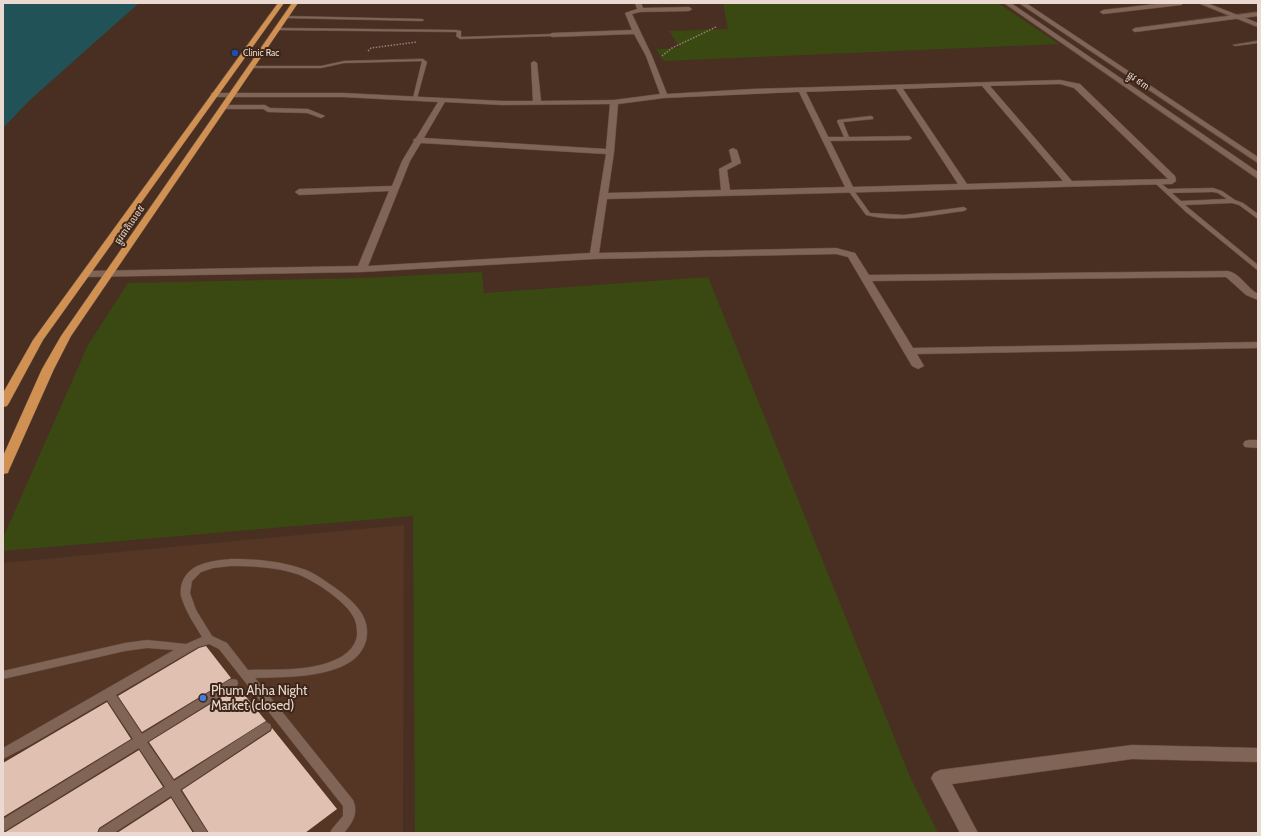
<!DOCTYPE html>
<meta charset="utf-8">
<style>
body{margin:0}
#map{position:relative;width:1261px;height:836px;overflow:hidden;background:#482f22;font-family:Cabin,sans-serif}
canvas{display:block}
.frame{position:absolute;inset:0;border:4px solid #e9d9d0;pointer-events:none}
</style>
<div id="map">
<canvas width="1261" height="836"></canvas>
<div class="frame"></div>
</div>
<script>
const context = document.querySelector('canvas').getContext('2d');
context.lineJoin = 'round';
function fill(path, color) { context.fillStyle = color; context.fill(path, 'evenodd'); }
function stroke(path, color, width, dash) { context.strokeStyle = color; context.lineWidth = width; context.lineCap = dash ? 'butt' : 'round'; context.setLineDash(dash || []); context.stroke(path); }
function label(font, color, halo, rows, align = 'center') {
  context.font = font + ' Cabin,"Noto Sans Khmer",sans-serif'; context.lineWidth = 4; context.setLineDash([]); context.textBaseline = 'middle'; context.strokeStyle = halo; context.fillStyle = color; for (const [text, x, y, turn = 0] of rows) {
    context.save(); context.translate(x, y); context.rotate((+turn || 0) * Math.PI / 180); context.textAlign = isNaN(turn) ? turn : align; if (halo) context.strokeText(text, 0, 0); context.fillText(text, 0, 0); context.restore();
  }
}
const built = new Path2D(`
 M404 525 403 833H3V563Z`);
const green = new Path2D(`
 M723 3H998L1059 44 664 61 656 49 680 48 669 31 728 29Z
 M482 272 484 293 708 277 911 779 938 833H415L413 516 3 551V538L88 345 128 283 363 278Z`);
const water = new Path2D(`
 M3 3H139L31 99 3 128Z`);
const building = new Path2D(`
 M206 646 231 678 142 732 118 696 199 648Z
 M238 687 266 721 174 779 149 742Z
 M107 702 131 739 3 817V763Z
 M272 728 337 809 305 833H209L182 790 271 731Z
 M139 750 163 787 99 828 97 833H4Z
 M171 798 193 833H117Z`);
const path = new Path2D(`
 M368 51 371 48 417 42
 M662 56 672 48 716 27`);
const lane = new Path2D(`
 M285 16 422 19 424 20 422 21 284 18 283 17Z
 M278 28 456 30 461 31V37L552 34 554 35 552 36 460 39 456 36 457 33 456 32 276 30V28Z
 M1258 41V43L1235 46 1233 45Z
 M423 59 427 62 417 98 415 99 413 98 422 61 344 63 321 68H252L250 67 252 66H321L344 61Z
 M871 116 873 117V119L843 122 849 137 909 136 912 138 909 140 827 141 824 139 827 137H844L837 121 838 120Z
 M1158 181 1168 189 1213 188 1222 191 1235 200 1243 203 1258 214V219L1239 205 1232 203 1185 205 1258 265V270L1256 269 1186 212 1156 184 1155 183ZM1213 192 1218 193 1227 199 1181 201 1172 193Z
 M850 187 852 188 870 213 904 215 964 207 967 209 964 211C932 215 898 223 866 215L847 189Z
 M231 559C256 559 282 561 306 570 316 574 325 581 334 587 352 600 372 616 366 641 363 650 358 657 350 662 325 678 284 677 255 678L353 800C359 814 352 823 344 833H330L332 829 343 816V806L219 649 209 644 198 647 116 695 142 734 229 680 233 679 237 680 238 683 237 686 147 742 174 781 262 724 266 722 270 724 271 727 270 730 180 790 208 833H195L171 796 114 833H98L100 829 165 787 139 748 3 832V819L133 739 107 700 30 745 3 759V748L174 650 147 648 125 651 3 679V671L125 643 147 640 186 644 202 637C195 625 186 612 182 599 180 594 181 591 181 587 186 563 211 561 231 559ZM231 566C253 566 276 567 297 574 314 580 347 602 354 618 357 624 357 630 357 636 355 646 349 652 341 657 314 672 278 669 248 670L227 643 212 636 196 610 190 593 192 581 201 572 213 568Z`);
const street = new Path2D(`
 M635 3H641L643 8 689 7 692 9 689 11 640 12 632 14 652 56 667 94 752 89 1060 80 1080 84 1175 176 1176 181 1172 184 607 199 599 253 836 248 855 253 869 275 1228 271C1241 274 1247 288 1258 294V300L1246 295 1226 277 872 281 913 348 1258 342V348L917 354 924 366 918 369 912 366 848 257 836 254 594 259 362 272 86 277 81 274 86 271 358 266 389 191 299 195 295 192 299 189 392 186 402 161 414 141 413 140 416 138 438 102 343 97H211V93H343L502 101H533L531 63 534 61 537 63 541 101 614 100 660 94 646 56 634 34 552 37 549 35 552 33 632 30 625 13 637 9ZM1060 84 1074 88 1168 179 1072 181 990 86ZM982 86 1063 181 967 184 903 89ZM896 89 958 184 853 187 806 92ZM799 92 845 187 730 190 727 170 741 163 737 150 733 148 729 150 732 162 719 169 721 190 608 193 614 152 618 104 664 98ZM445 102 502 105 610 104 606 149 424 138ZM421 143 606 154 590 253 368 266 410 161Z
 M1165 3H1184L1181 5 1103 14 1100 12 1103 10Z
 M1258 12V16L1135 32 1132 30 1135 28Z
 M222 105H265L270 108 308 109 325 116 321 118 307 113 268 112 263 109H222Z
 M1249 440H1258V448L1245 447 1243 444 1245 441Z
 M1132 745 1258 748V762L1132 759 952 784 978 833H960L931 778 934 773 940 770Z`);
const secondary = new Path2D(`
 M1004 3H1011L1258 172V179Z
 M1019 3H1026L1258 157V163Z
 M1198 3H1207L1258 23V27Z`);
const highway = new Path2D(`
 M278 3H284L43 340 9 403 7 406 3 407V393L33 340Z
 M292 3H298L71 336 54 369 9 470 8 473 3 474V456L42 369 61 336Z`);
const markers = [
 [235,53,4,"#1a4fb4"],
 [203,698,4,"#3f7fe0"]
];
const farPoinames = [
 ["Clinic Rac",243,53]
];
const farStreetnames = [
 ["ផ្លូវ ៩៣",1138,81,35],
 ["ផ្លូវជាតិលេខ៥",130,225,-55]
];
const nearPoinames = [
 ["Phum Ahha Night",211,691],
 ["Market (closed)",211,706]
];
fill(built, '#553625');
fill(green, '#3a4912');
fill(water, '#205257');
fill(building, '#e0c1b1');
stroke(lane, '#624d41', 1);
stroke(street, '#624d41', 1);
stroke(secondary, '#624d41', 1);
stroke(highway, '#624d41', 1);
stroke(path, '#958075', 1.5, [1.5, 1.5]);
fill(lane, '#806455');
fill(street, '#806455');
fill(secondary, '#806455');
fill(highway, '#d09152');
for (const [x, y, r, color] of markers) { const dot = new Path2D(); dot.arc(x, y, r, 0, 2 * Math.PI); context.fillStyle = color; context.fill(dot); stroke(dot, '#3d2518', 1.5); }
label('9px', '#e9d9d0', '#3d2518', farPoinames, 'left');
label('9px', '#e9d9d0', '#3d2518', farStreetnames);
label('13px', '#e9d9d0', '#3d2518', nearPoinames, 'left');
</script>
